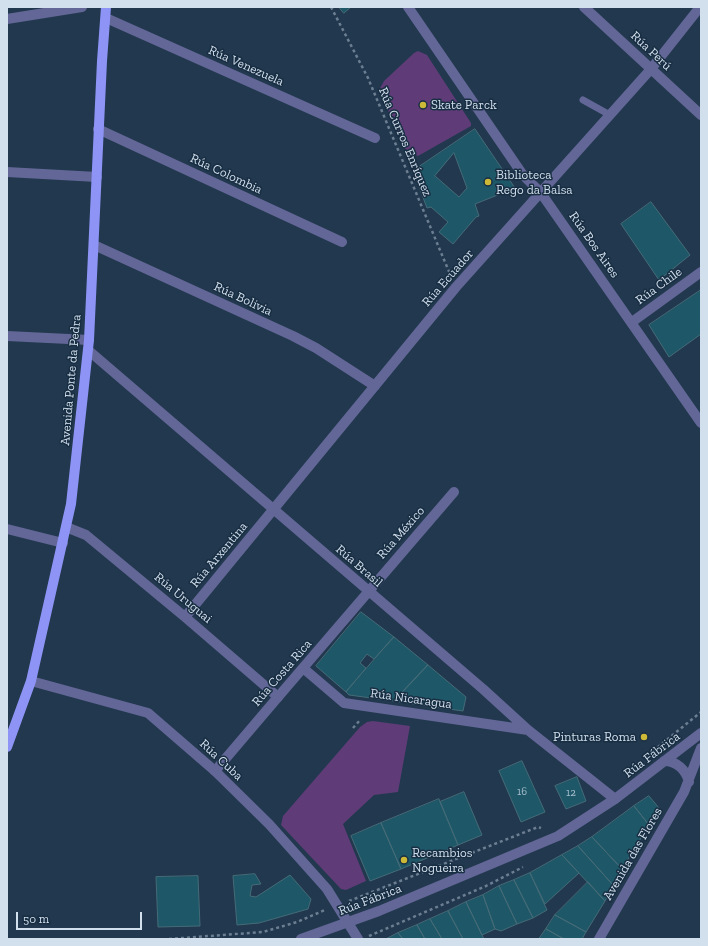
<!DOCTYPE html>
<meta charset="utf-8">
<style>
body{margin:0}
#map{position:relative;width:708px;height:946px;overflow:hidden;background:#22384e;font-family:"Zilla Slab",serif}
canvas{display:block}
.frame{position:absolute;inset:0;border:8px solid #d2dfed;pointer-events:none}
.scale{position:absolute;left:16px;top:912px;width:126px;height:18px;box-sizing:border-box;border:2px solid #d2dfed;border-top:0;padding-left:5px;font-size:12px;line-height:14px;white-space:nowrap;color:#d2dfed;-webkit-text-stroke:3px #182e43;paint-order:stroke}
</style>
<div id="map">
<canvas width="708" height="946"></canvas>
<div class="frame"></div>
<div class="scale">50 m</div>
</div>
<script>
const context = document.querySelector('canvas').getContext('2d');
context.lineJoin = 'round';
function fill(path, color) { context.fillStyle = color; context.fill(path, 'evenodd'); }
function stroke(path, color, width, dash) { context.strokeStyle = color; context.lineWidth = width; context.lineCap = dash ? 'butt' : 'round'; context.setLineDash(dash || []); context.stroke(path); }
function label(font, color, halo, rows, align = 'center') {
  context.font = font + ' "Zilla Slab",serif'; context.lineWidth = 3; context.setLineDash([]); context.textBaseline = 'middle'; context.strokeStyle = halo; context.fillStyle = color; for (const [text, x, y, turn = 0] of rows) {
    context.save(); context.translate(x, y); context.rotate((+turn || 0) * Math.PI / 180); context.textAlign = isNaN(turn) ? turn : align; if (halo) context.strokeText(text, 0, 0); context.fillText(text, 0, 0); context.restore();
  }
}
const green = new Path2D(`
 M418 51 427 55 471 123V126L418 156 405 149 379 90 384 81 414 53Z
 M373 721 410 726 398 792 374 795 343 824 366 881 346 890 341 889 281 825 283 816 360 727 367 722Z`);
const building = new Path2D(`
 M339 7H351L344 13Z
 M475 129 515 188 475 204 479 216 476 217 453 244 439 232 448 222 431 207 427 208 413 171ZM454 153 467 188 459 197 435 176Z
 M651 202 690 255 659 280 621 224Z
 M701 290V334L669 357 649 325Z
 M361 612 394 637 374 659 367 654 360 663 366 668 346 692 316 666Z
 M394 637 428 665 394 701 349 695 346 692Z
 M428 665 466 697 463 711 394 701Z
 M522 761 545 812 521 822 499 771Z
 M577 777 586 801 566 809 555 786Z
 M464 792 482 835 458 845 440 802Z
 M649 796 659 808 649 825 634 806Z
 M439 799 458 845 401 869 381 823Z
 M634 806 649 825 622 869 592 837Z
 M381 823 401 869 370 881 351 836Z
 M592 837 622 869 613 885 578 846Z
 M578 846 613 885 605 901 562 855Z
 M562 855 579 873 545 904 530 873Z
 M530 873 547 910 533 918 514 880Z
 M255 874 261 884 252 885 250 896 256 897 290 875 311 899 308 909 259 923 237 925 233 876Z
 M198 876 200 926 158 927 156 877Z
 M514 880 533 918 517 924 499 886Z
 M588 882 605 901 586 932 555 915Z
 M499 886 517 924 501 931 495 929 483 895Z
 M483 895 495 929 482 935 466 902Z
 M466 902 482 935 484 939H463L448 911Z
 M448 911 463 939H442L430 919Z
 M555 915 586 932 582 939H564L546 929Z
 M430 919 442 939H425L417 925Z
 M417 925 425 939H403L398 933Z
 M546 929 564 939H539Z
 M398 933 403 939H386Z`);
const path = new Path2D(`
 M331 7 368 78 450 274
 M353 728 361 719
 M653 751 701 712
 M349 901 538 827 541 828
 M369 936 486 886 523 867
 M169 939 263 932 297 922 325 910`);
const service = new Path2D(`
 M583 100 610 115`);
const pedestrian = new Path2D(`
 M215 771 278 697`);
const minor = new Path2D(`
 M408 7 523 175 541 193 701 423
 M584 7 701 115
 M106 18 375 138
 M7 19 82 7
 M98 129 342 242
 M7 172 97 177
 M94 245 293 336 316 348 375 386
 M632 322 701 272
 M7 336 89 340
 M88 350 483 689 528 730 615 799
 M66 527 86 535 185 617 278 697 454 492
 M7 529 63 543
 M185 617 456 287 651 69 700 7
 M303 668 344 703 528 730
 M31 681 148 713 215 771 269 824 327 889 358 939`);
const tertiary = new Path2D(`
 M664 761C677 761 686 770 689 782
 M301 939 379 911 558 836 615 799 701 733
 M599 939 684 792 701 748`);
const primary = new Path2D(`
 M7 747 31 681 71 504 89 340 102 61 106 7`);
const markers = [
 [423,105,4,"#cdb938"],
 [488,182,4,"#cdb938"],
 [644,737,4,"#cdb938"],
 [404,860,4,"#cdb938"]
];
const numberNames = [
 ["16",522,792],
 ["12",571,793]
];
const streetNames = [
 ["Rúa Perú",651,51,43],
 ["Rúa Venezuela",246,66,24],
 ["Rúa Curros Enríquez",405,142,67],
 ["Rúa Colombia",226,174,25],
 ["Rúa Bos Aires",594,245,55],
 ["Rúa Ecuador",448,278,-49],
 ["Rúa Chile",659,286,-36],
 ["Rúa Bolivia",243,299,25],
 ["Avenida Ponte da Pedra",71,380,-85],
 ["Rúa México",401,533,-49],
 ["Rúa Arxentina",219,555,-50],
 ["Rúa Brasil",359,566,41],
 ["Rúa Uruguai",183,598,40],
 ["Rúa Costa Rica",282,673,-49],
 ["Rúa Nicaragua",411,699,8],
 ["Rúa Fábrica",652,755,-37],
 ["Rúa Cuba",221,760,43],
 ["Avenida das Flores",633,854,-60],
 ["Rúa Fábrica",370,900,-21]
];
const poiNames = [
 ["Skate Parck",431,105],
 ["Biblioteca",496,175],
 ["Rego da Balsa",496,190],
 ["Pinturas Roma",636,737,"right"],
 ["Recambios",412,853],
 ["Nogueira",412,868]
];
fill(green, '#5f3c78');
fill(building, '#1e5868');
stroke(building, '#456b77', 1);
stroke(path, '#6c7e91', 2.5, [3, 3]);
stroke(service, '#636797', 7);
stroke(pedestrian, '#636797', 10);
stroke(minor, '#636797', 10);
stroke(tertiary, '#636797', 10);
stroke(primary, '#8e94f6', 10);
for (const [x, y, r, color] of markers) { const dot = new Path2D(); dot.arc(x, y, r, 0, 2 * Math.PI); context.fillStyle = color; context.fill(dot); stroke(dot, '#182e43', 1.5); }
label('11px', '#a5bdcc', null, numberNames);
label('13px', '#d2dfed', '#182e43', streetNames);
label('13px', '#d2dfed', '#182e43', poiNames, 'left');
</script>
